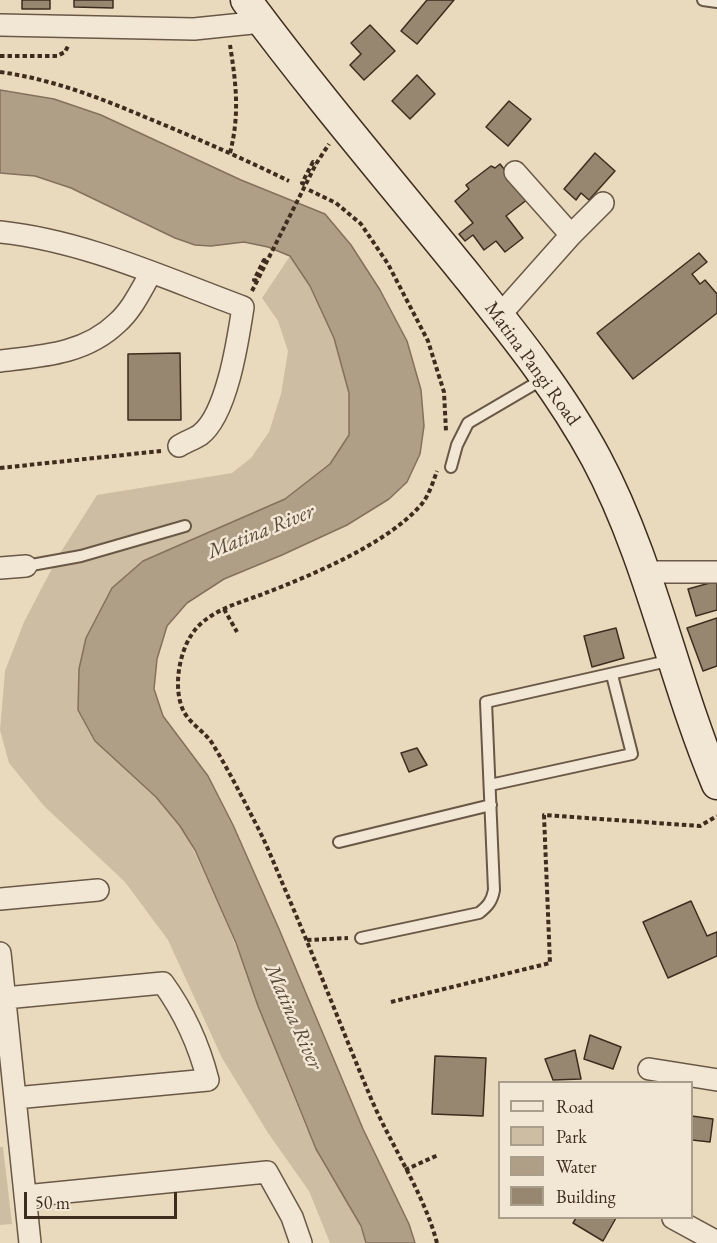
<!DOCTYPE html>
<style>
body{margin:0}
#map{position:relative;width:717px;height:1243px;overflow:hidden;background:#eadabd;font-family:"EB Garamond",serif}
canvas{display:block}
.legend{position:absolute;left:498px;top:1081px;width:195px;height:138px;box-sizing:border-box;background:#f1e7d4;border:2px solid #a99d8b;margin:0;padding:8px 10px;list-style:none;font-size:18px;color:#3e2d1e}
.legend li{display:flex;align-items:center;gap:12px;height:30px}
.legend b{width:30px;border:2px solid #a99d8b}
.scale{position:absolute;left:24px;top:1192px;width:153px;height:27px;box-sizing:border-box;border:3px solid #3e2d1e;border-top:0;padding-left:8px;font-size:18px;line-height:21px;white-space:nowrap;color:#3e2d1e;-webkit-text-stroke:4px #f1e7d4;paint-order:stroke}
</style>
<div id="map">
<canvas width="717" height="1243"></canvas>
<ul class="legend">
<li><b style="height:8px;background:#f1e7d4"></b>Road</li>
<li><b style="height:16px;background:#cdbda2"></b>Park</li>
<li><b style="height:16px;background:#b09f87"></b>Water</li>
<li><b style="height:16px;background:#978771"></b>Building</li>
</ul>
<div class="scale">50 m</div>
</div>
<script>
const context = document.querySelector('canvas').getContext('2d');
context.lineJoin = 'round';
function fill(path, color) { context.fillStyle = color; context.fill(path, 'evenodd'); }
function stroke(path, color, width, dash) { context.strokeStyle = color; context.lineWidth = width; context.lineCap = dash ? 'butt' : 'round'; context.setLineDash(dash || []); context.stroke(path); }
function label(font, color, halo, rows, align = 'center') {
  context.font = font + ' "EB Garamond",serif'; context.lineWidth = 5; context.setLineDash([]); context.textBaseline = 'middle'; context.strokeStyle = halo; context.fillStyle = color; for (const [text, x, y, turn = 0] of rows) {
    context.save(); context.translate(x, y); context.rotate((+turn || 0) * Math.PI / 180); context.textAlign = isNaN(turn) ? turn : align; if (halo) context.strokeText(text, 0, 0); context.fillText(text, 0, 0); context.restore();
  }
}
const green = new Path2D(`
 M290 256 310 286 334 338 349 393V435L330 464 285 499 143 561 95 741C125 768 158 794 181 828 195 850 204 874 215 897 252 979 278 1065 315 1147 330 1180 356 1208 366 1243H330L309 1191 268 1133 222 1058 168 940 125 882 44 806 9 763 0 730 5 671 24 622 59 555 97 495 232 473 251 458 269 432 281 394 288 351 278 321 262 298Z
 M0 1147H3L12 1224 0 1225Z`);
const water = new Path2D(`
 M0 90 54 99 101 115 241 180 325 214 351 245 380 290 407 341 421 390 424 426 420 454 407 482 389 499 347 525 282 555 224 579 187 603 167 626 157 659 154 689 163 716 208 776 233 825 279 929 363 1129 409 1224 415 1243H366L361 1226 316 1149 258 1006 236 943 195 850 180 826 156 797 95 741 78 710 79 669 86 638 112 588 143 561 285 499 330 464 349 435V393L334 338 310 286 290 256 268 247 244 242 211 246 195 245 175 238 71 188 35 176 0 173Z`);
const building = new Path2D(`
 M22 0H50V9H22Z
 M74 0H113V8L74 7Z
 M427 0H454L417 44 401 31Z
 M370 25 395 51 364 80 350 65 361 54 351 43Z
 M417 75 435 94 410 119 392 101Z
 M509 101 531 119 508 146 486 127Z
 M595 153 615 171 589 200 581 193 576 200 564 189Z
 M500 164 528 199 506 216 523 238 505 252 496 241 484 250 473 235 465 241 459 234 473 223 455 201 469 189 466 185 491 166 495 168Z
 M699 253 707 262 692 274 700 284 705 280 717 294V313L633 379 597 333Z
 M180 353 181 420H128V354Z
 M717 581V610L696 616 688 589Z
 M717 618V666L703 671 687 628Z
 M616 628 624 658 592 667 584 636Z
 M417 748 427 765 409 772 401 753Z
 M691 901 707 936 717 932V956L668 978 643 922Z
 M590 1035 621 1047 613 1069 584 1059Z
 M575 1050 581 1079 553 1080 545 1059Z
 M435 1056 486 1058 483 1116 432 1114Z
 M692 1116 713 1119 710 1142 692 1140Z
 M576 1218H616L603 1241 573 1223Z`);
const path = new Path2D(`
 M0 56H57L65 52 68 46
 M0 72C51 79 98 97 145 117 194 137 242 158 289 181
 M230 153C240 114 236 83 230 45
 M305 184 302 183 313 162 316 164
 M309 190 336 203 361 224 388 264 428 341 444 392 446 431
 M257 281 254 280 264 260 266 261
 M252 291 316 164 329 144
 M0 468 161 451
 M224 609 237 632
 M307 940 348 938
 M391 1002 550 963 544 815 700 826 717 816
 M405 1170 438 1155
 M437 1243C424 1193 390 1144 370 1096 341 1027 314 956 284 887 275 866 267 845 256 824 242 797 228 769 212 743 204 731 189 723 183 710 173 688 179 653 192 634 207 611 239 603 263 594 312 575 385 545 420 506 429 496 433 482 437 471`);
const lane = new Path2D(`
 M703 0 717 2
 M451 467 457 445 468 423 543 379
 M26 566 81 556 185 526
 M490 785 632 754 612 675
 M339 842 491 805
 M361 938 479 913C488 906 492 901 494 890L486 702 672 660`);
const street = new Path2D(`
 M0 25 194 29 262 22
 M515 172 571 235
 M0 232C85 241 164 278 243 307 238 340 227 415 200 435 194 439 185 442 179 446
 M499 316 571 235 603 203
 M0 361C42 356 85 354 117 323 132 310 141 290 151 273
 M0 568 26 566
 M646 572H717
 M0 899 98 890
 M0 953 30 1243
 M5 998 163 983C184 1012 199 1045 208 1080L15 1098
 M649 1069 717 1080
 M25 1196 267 1172 292 1217 301 1243
 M673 1218 717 1242`);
const secondary = new Path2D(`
 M246 0C315 93 391 182 464 272 512 332 560 391 596 458 651 561 672 677 717 784`);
const streetNames = [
 ["Matina Pangi Road",532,364,54]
];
const waterNames = [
 ["Matina River",261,532,-22],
 ["Matina River",293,1017,66]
];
fill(green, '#cdbda2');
fill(water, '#b09f87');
stroke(water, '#82715d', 1.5);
fill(building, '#978771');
stroke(building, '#3e2d1e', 1.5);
stroke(lane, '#695846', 14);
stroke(street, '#695846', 24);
stroke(secondary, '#3e2d1e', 33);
stroke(path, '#3e2d1e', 4, [4.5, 3]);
stroke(lane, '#f1e7d4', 10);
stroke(street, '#f1e7d4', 21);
stroke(secondary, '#f1e7d4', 30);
label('20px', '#3e2d1e', '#f1e7d4', streetNames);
label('italic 21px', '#5a4a38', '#f1e7d4', waterNames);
</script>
